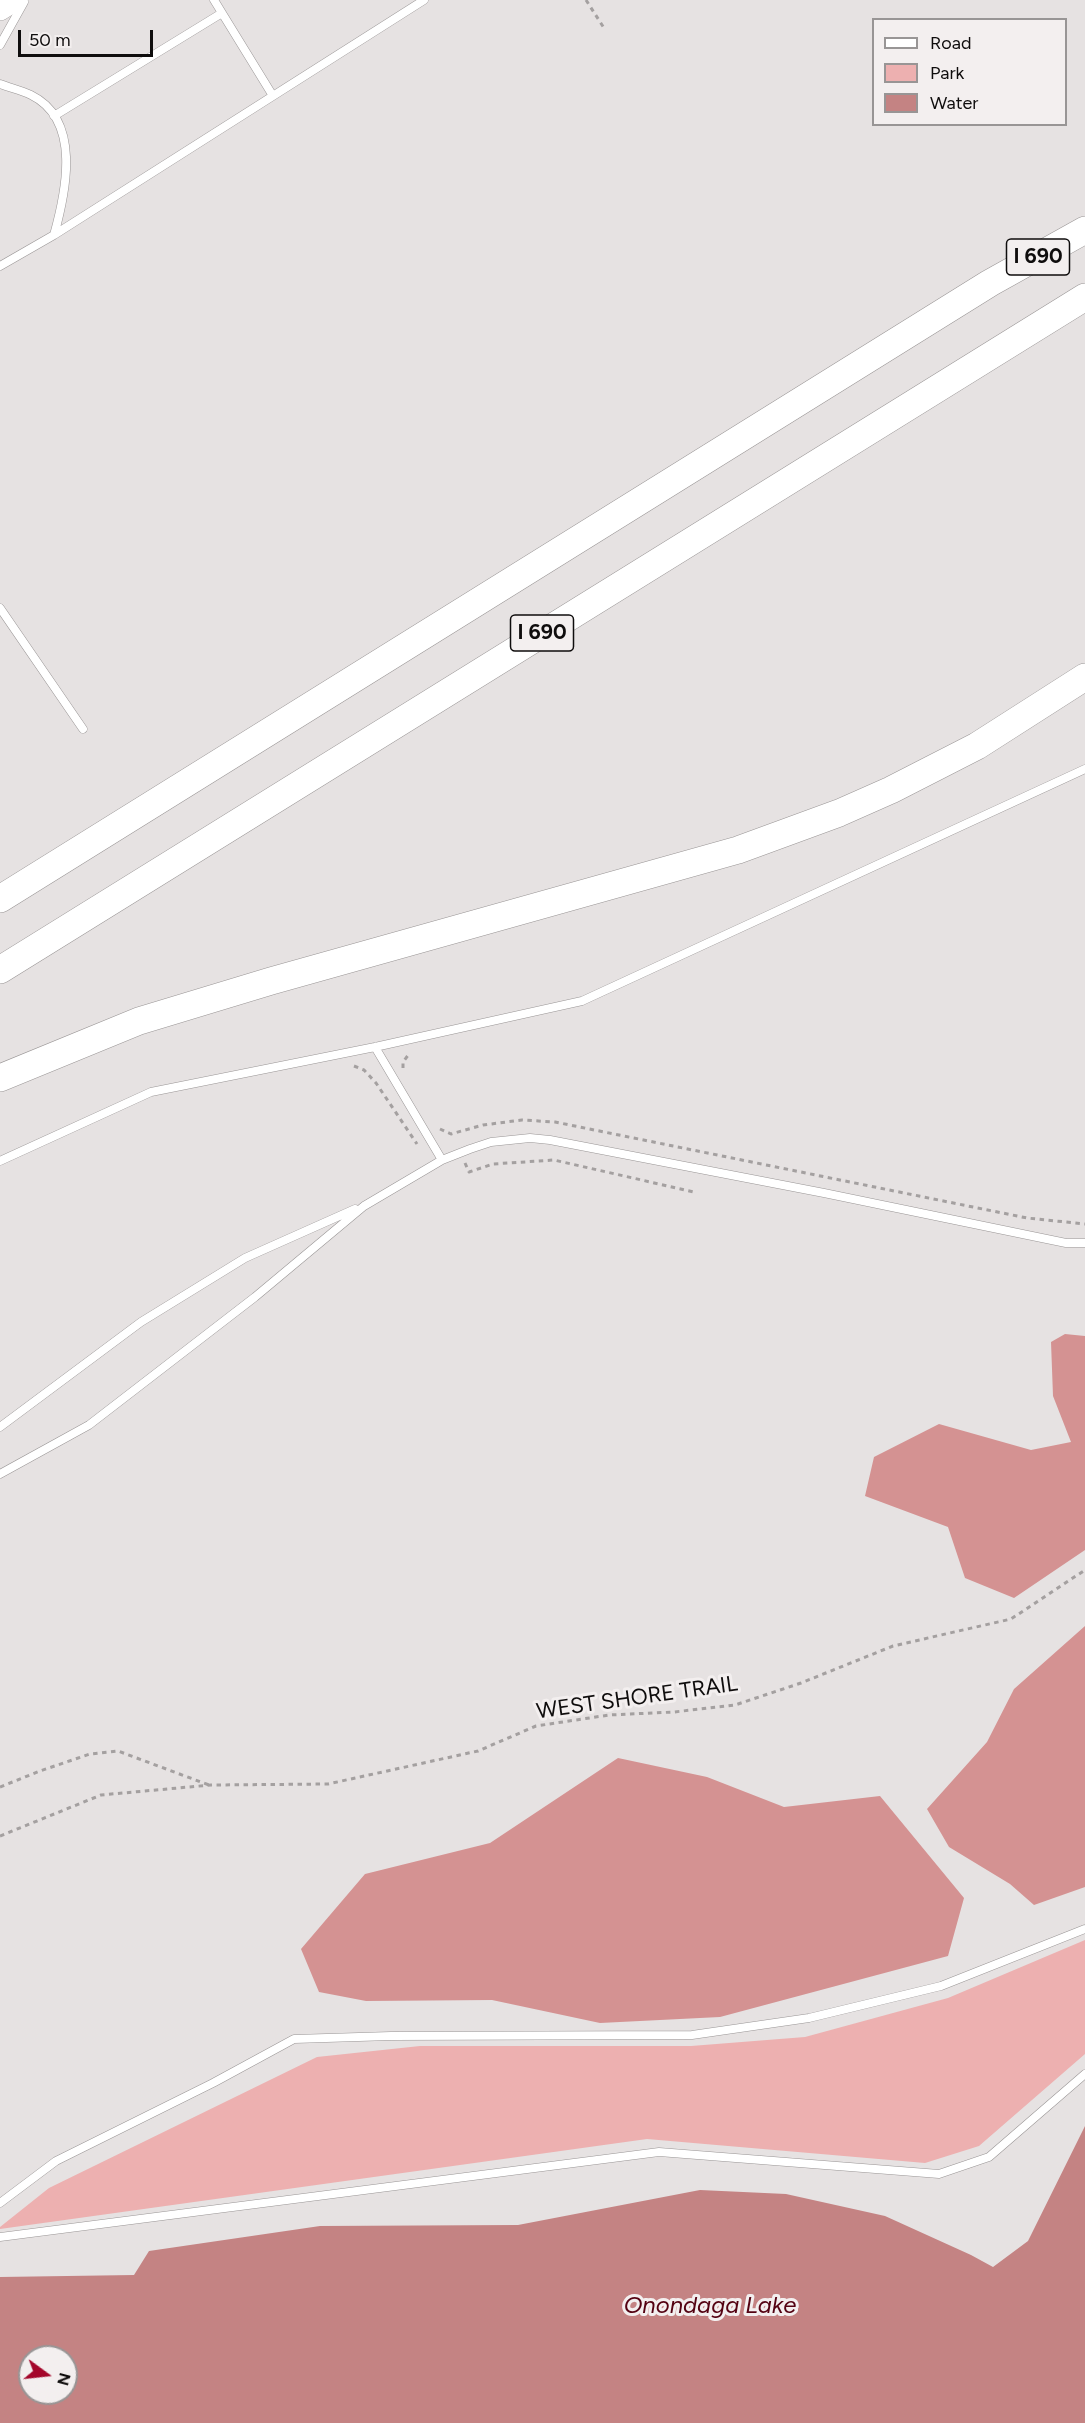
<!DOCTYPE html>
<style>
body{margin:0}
#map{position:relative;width:1085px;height:2423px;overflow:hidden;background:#e6e2e2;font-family:Figtree,sans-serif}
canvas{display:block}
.legend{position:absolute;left:872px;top:18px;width:195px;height:108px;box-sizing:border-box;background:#f3efef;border:2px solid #989595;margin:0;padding:8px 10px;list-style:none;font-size:18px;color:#0f0d0d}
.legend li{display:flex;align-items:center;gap:12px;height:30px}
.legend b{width:30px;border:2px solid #989595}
.north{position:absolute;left:18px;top:2345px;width:60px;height:60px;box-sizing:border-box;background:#f3efef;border:2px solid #989595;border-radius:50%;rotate:105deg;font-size:16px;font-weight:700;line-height:24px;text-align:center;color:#0f0d0d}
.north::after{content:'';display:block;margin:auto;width:21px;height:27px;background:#a4072b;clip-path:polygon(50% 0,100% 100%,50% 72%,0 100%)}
.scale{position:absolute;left:18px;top:30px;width:135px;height:27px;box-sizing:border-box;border:3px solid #0f0d0d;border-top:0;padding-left:8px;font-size:18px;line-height:21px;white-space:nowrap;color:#0f0d0d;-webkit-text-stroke:4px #f3efef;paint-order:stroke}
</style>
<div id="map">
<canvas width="1085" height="2423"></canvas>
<ul class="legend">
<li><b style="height:8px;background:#fff"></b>Road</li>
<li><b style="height:16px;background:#edb0b0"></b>Park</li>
<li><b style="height:16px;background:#c48383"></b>Water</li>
</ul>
<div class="north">N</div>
<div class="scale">50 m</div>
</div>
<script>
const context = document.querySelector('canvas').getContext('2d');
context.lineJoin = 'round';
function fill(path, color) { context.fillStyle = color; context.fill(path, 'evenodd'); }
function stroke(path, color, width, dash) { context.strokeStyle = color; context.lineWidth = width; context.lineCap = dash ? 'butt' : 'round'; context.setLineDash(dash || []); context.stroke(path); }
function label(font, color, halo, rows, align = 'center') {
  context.font = font + ' Figtree,sans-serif'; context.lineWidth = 6; context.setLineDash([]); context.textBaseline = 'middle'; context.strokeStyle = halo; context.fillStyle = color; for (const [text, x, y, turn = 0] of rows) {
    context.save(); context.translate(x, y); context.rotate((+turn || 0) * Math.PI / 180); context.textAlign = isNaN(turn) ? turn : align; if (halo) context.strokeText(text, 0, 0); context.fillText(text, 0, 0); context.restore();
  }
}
const green = new Path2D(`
 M1085 1940V2054L979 2146 925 2163 647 2139 0 2229V2227L49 2188 317 2057 420 2046H691L805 2037 948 1998Z`);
const forest = new Path2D(`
 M1065 1334 1085 1336V1550L1014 1598 965 1578 948 1527 865 1496 874 1457 939 1424 1031 1450 1071 1442 1053 1396 1051 1342Z
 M1085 1626V1887L1034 1905 1010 1884 949 1847 927 1809 987 1742 1014 1689Z
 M618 1758 707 1777 784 1807 880 1796 964 1898 948 1956 720 2017 600 2023 492 2000 366 2001 319 1992 301 1949 365 1874 490 1843Z`);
const water = new Path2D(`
 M1085 2126V2423H0V2277L134 2275 149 2251 320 2226 518 2225 700 2190 786 2194 885 2216 971 2255 993 2267 1028 2241ZM30 2357H66V2393H30Z`);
const path = new Path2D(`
 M586 0 604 28
 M354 1066 364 1070 376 1083 417 1144
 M403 1068V1062L409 1054
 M440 1129 451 1134 483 1125 522 1120 555 1122 1027 1218 1085 1224
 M465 1163 469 1172 493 1164 554 1160 694 1192
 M0 1787 40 1771 90 1754 118 1751 209 1785
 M0 1836 101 1795 211 1785 328 1784 478 1751 536 1726 609 1715 674 1712 735 1705 801 1683 893 1646 1011 1619 1085 1570`);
const service = new Path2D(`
 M222 13 273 96
 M0 45 24 2
 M0 84C10 88 21 90 31 95 82 120 66 192 54 235
 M54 116 222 13 214 0
 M0 266 54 235 424 0
 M0 608 83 729
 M375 1047 442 1160
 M0 1161 151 1092 375 1047 582 1001 1085 769
 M0 1427 141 1322 245 1258 355 1209
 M0 1474 89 1425 255 1297 364 1206 442 1160 470 1149 491 1142 530 1138 550 1140 824 1193 1066 1243H1085
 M0 2203 56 2161 213 2083 294 2039 391 2036 692 2035 809 2018 941 1986 1085 1929
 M0 2237 659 2152 939 2174 989 2157 1085 2074`);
const secondary = new Path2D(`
 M0 10 16 0`);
const motorway = new Path2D(`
 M0 899 990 283 1085 230
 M0 970 1085 297
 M0 1078 139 1021 271 981 738 850 839 813 891 790 977 746 1085 677`);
const shields = [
 [1038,257,63],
 [542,633,63]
];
const shieldNames = [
 ["I 690",1038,257],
 ["I 690",542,633]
];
const streetNames = [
 ["WEST SHORE TRAIL",637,1698,-8]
];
const waterNames = [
 ["Onondaga Lake",710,2306]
];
fill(green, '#edb0b0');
fill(forest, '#d49292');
fill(water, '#c48383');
stroke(service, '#999595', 9);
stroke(secondary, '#999595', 22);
stroke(motorway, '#999595', 28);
stroke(path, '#a4a0a0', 3, [4.5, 4.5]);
stroke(service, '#fff', 8);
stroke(secondary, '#fff', 21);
stroke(motorway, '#fff', 27);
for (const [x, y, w] of shields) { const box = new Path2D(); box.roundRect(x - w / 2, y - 18, w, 36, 4.5); context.fillStyle = '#f3efef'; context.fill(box); stroke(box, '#0f0d0d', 1.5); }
label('bold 21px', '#0f0d0d', null, shieldNames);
label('22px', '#0f0d0d', '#f3efef', streetNames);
label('italic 24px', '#540212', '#f3efef', waterNames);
</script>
